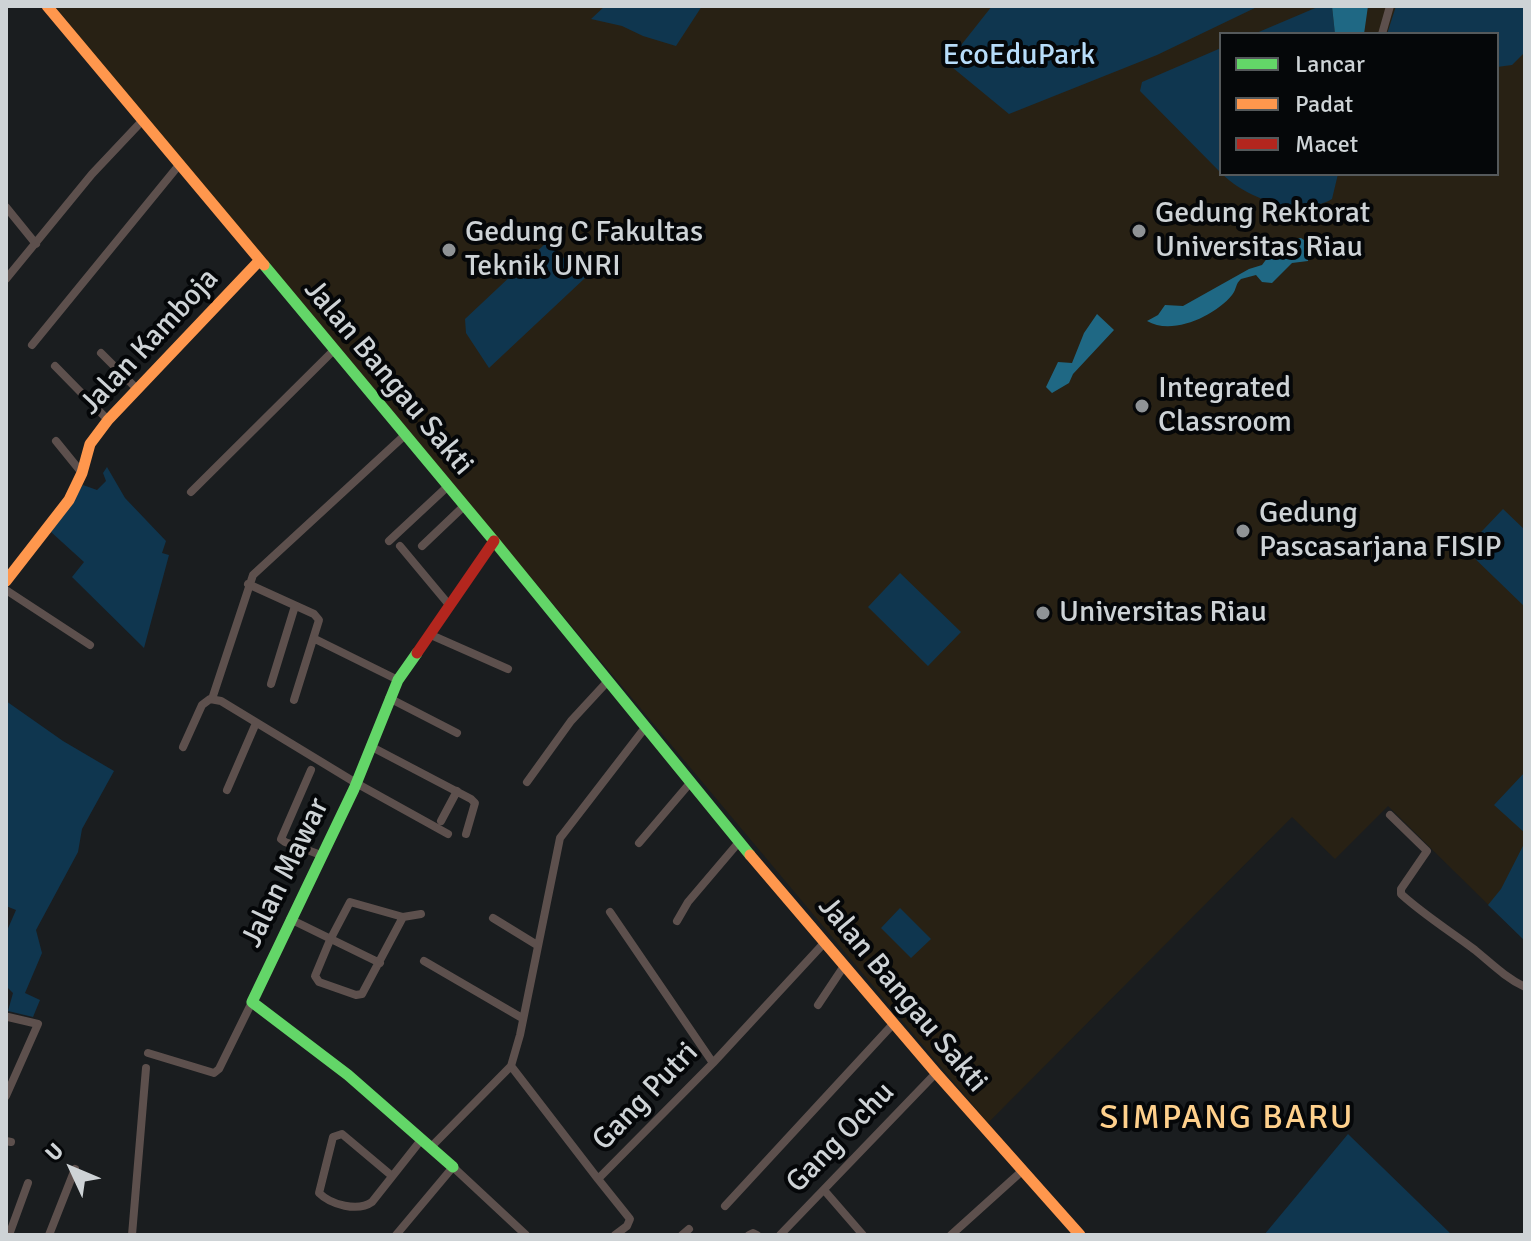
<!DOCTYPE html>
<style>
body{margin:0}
#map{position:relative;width:1531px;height:1241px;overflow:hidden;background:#1a1d1f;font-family:Signika,sans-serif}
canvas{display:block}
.frame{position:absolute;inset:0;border:8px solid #ced3d6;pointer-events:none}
.legend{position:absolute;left:1219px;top:32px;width:280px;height:144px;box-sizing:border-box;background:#050709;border:2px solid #55595b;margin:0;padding:10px 14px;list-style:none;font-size:24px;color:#ced3d6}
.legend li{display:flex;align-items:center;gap:16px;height:40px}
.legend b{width:40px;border:2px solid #55595b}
.north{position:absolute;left:32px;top:1129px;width:80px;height:80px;-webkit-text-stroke:6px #050709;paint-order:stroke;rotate:314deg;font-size:22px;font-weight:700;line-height:32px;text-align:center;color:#ced3d6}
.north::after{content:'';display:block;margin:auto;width:28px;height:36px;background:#ced3d6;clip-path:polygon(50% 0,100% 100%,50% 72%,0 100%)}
</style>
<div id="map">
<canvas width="1531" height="1241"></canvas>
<div class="frame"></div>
<ul class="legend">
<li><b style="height:10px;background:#63d668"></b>Lancar</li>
<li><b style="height:10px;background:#ff974d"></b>Padat</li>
<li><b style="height:10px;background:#b3261e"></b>Macet</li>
</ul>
<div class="north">U</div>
</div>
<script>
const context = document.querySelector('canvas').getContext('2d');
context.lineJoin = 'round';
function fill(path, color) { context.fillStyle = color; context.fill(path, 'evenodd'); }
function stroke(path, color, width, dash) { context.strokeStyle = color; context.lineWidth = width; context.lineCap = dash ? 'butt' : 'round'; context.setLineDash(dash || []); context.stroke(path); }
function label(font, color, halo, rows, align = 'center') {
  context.font = font + ' Signika,sans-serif'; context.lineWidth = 8; context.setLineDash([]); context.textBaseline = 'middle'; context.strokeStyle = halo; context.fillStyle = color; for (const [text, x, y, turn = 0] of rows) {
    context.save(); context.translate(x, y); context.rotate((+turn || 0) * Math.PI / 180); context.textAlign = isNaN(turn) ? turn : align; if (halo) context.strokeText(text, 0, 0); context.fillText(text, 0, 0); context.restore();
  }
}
const education = new Path2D(`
 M55 6H1525V941L1388 806 1335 859 1292 817 988 1123 119 86ZM1221 34H1497V174H1221Z`);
const green = new Path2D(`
 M605 6H702L676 46 643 36 622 26 591 19Z
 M992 6H1259L1157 55 1009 114 947 63Z
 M1320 6H1332L1335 34H1254Z
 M1396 6H1525V52L1512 65 1497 67V34H1387Z
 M1221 48V173L1140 91 1142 82Z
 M1222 174H1338L1332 199C1299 218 1248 199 1222 174Z
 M547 242 585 278 489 368 466 333 465 319Z
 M107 467 125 498 166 541 162 553 169 555 144 648 72 577 84 562 51 532 83 485 97 490 106 481 103 473Z
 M1503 509 1525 530V607L1465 549Z
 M900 573 961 632 928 666 868 607Z
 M6 701 63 741 114 771 82 829 78 852 36 930 42 953 25 993 40 1000 33 1017 8 1011 13 993 8 988 6 991V933L16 910 6 906Z
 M1525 772V833L1494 805Z
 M1525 842V941L1488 905 1501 889Z
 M900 908 931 939 911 958 881 928Z
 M1348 1134 1452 1235H1264Z`);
const water = new Path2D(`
 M1332 6H1368L1364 34H1335Z
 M1301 238 1310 244 1308 261 1292 263 1272 283 1262 282 1256 275 1241 279C1235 284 1237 289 1232 295 1215 316 1172 336 1147 321L1158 315 1165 305 1183 306 1249 269 1262 265 1280 241Z
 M1097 314 1114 330 1073 374 1069 383 1052 393 1046 387 1058 362 1072 363 1084 333Z`);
const street = new Path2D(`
 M1382 34 1390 6
 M6 207 36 244
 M6 279 92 174 142 121
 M32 345 179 165
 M101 353 137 389
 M55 366 108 420
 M56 441 82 473
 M191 492 334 350
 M389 541 447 487
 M400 546 450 606
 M422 546 463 507
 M248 584 314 614 319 620 294 700
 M6 590 90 645
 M431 635 508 669
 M315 639 398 680
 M271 684 295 606
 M389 698 457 733
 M212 699 253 575 405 435
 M370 746 471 799 475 803 466 834
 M183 747 202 705 210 699 221 701 356 783 448 834
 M311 770 281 839 285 842 321 855
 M527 782 571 721 607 682
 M227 790 256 723
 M1390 815 1427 851 1401 889V894C1424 915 1450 931 1475 950 1492 964 1506 978 1525 987
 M441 821 457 791
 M639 843 690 783
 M350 902 403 917 362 994 356 995 319 982 315 976 330 940Z
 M610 912 713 1063
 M403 917 421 914
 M493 918 537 945
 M290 919 380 963
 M677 921 688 902 739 842
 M424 961 522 1018
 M818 1005 844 966
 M148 1053 214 1073 219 1069 252 1002
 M511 1066 598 1179 713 1063 825 942
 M6 1096 38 1024 8 1017
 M6 1141 11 1142
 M430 1148 511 1066 520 1035 560 838 644 729
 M392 1176 342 1134 333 1137 319 1193C331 1205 358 1212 372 1202L421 1140
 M598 1179 630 1219 627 1226 615 1235
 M824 1190 863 1235
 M725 1206 894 1023
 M9 1235 28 1183
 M49 1235 75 1169
 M132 1235 146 1068
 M396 1235 453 1167 526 1235
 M682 1235 689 1229
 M749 1235 753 1233 757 1235
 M780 1235 936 1073
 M951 1235 1022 1171`);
const fast = new Path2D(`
 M264 265 494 541 750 855
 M417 653 398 680 354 789 252 1002 348 1075 453 1167`);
const slow = new Path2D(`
 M47 6 264 265
 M6 581 69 500 82 473 90 444 108 420 259 261
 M750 855 936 1073 1080 1235`);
const jam = new Path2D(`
 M417 653 494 541`);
const markers = [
 [1139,231,8,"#8f9396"],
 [449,250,8,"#8f9396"],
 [1142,406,8,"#8f9396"],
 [1243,531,8,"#8f9396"],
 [1043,613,8,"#8f9396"]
];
const parkNames = [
 ["EcoEduPark",1019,56]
];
const poiNames = [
 ["Gedung Rektorat",1155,214],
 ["Universitas Riau",1155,248],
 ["Gedung C Fakultas",465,233],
 ["Teknik UNRI",465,267],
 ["Integrated",1158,389],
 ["Classroom",1158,423],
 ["Gedung",1259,514],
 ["Pascasarjana FISIP",1259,548],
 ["Universitas Riau",1059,613]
];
const streetNames = [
 ["Jalan Kamboja",150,342,-47],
 ["Jalan Bangau Sakti",388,378,50],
 ["Jalan Mawar",286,873,-64],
 ["Jalan Bangau Sakti",902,995,50],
 ["Gang Putri",646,1097,-46],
 ["Gang Ochu",841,1138,-46]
];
const quarterNames = [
 ["SIMPANG BARU",1227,1119]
];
fill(education, '#282114');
fill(green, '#0f364f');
fill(water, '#1f6884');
stroke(street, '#5d504d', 8);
stroke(fast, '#63d668', 11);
stroke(slow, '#ff974d', 11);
stroke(jam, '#b3261e', 11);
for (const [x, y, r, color] of markers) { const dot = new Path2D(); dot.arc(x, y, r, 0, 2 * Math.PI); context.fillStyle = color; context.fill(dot); stroke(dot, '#050709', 3); }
label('30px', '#b7dcf9', '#050709', parkNames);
label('30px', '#ced3d6', '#050709', poiNames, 'left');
label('30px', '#ced3d6', '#050709', streetNames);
context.letterSpacing = '2px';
label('34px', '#fed08c', '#050709', quarterNames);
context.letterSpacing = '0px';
</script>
